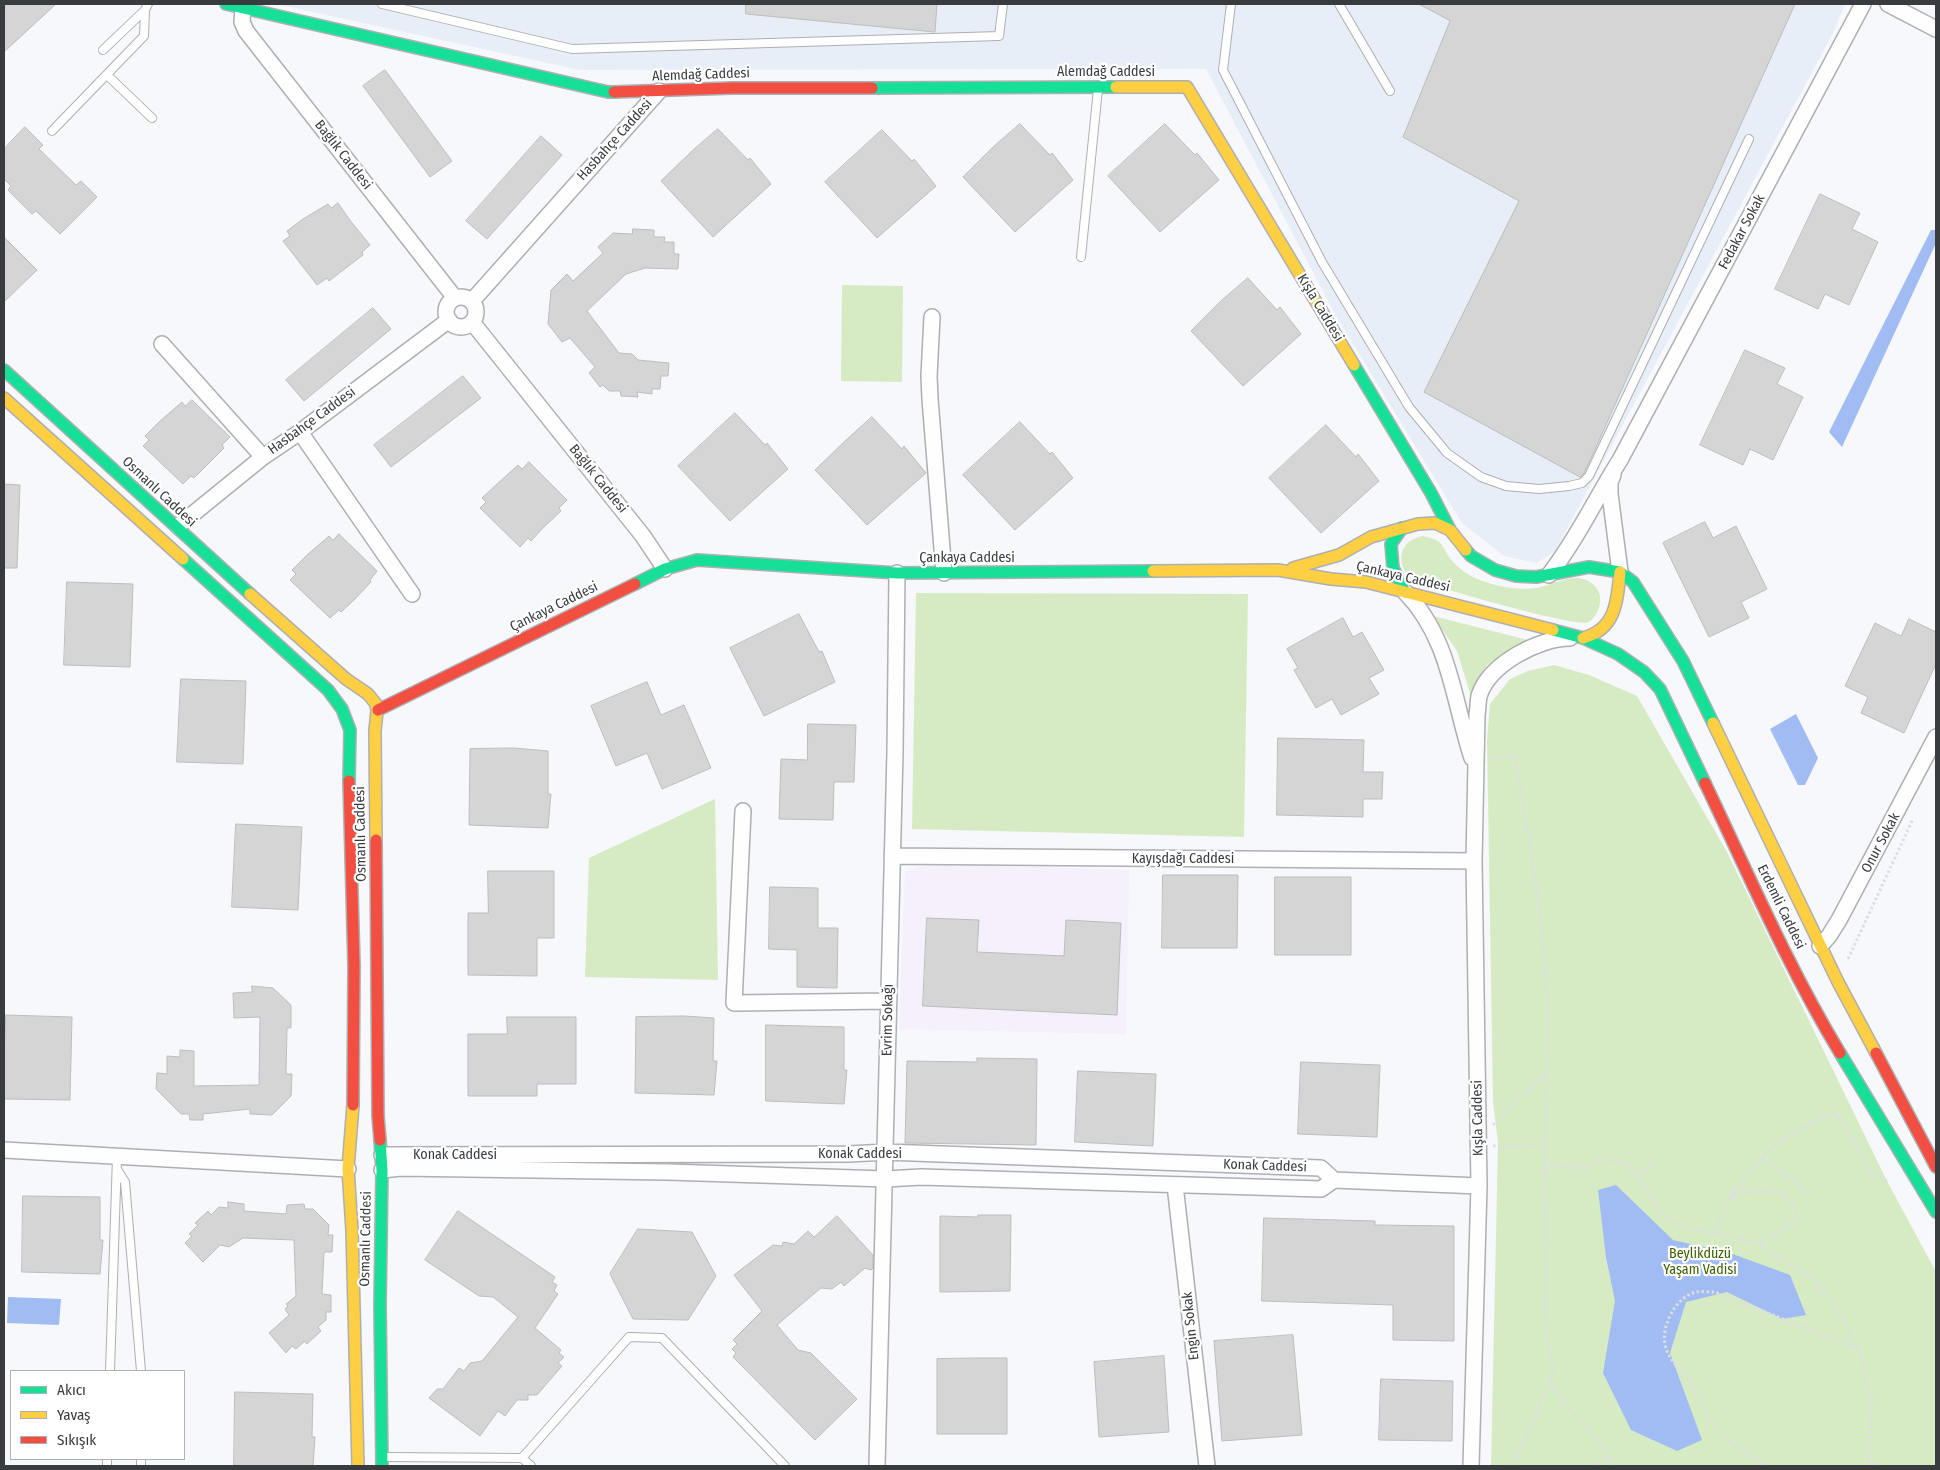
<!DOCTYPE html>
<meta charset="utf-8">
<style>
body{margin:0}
#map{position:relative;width:1940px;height:1470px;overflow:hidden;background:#f6f8fb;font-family:"Fira Sans Condensed",sans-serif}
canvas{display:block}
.frame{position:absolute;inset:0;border:5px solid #393c3f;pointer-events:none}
.legend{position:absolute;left:10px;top:1370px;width:175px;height:90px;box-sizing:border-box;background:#fff;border:1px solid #b0b1b2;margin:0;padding:6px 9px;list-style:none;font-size:15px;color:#393c3f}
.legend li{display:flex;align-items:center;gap:10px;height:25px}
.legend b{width:25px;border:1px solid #b0b1b2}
</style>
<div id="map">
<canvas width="1940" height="1470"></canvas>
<div class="frame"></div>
<ul class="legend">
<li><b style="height:6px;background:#16e098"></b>Akıcı</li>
<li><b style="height:6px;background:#ffcf43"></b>Yavaş</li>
<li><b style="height:6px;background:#f24e42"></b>Sıkışık</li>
</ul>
</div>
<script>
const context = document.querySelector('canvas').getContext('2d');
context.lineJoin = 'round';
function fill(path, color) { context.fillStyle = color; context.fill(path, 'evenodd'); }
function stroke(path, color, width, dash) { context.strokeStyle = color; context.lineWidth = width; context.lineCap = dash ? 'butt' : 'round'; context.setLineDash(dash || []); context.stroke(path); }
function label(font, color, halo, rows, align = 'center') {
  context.font = font + ' "Fira Sans Condensed",sans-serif'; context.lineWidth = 4.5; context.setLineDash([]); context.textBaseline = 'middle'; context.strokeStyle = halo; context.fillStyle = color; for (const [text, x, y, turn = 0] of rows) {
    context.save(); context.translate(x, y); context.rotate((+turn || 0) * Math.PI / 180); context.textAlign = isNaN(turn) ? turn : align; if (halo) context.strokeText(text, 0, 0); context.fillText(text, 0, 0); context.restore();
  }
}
const built = new Path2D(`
 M276 4H1845L1833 33 1555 551 1537 563 1504 556 1462 523 1335 314 1206 69 580 70Z`);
const education = new Path2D(`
 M926 864 1129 870 1126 1034 899 1029 905 872Z`);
const green = new Path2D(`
 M842 285 903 286 902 382 841 381Z
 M1423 536C1447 541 1440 547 1453 562 1463 573 1477 580 1492 584 1506 588 1523 590 1537 588 1556 584 1578 569 1595 586 1599 591 1601 596 1600 603 1599 610 1595 618 1589 622 1578 629 1434 586 1412 579 1394 564 1399 540 1423 536Z
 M916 593 1248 594 1244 837 912 829Z
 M1433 616 1532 641 1487 665 1474 698 1472 699 1457 651Z
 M1554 665 1589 675 1637 696 1727 852 1887 1181 1936 1272V1466H1491L1498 1143 1493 1102 1487 739 1490 704 1510 679 1528 671Z
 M715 799 718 980 585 977 589 858Z`);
const water = new Path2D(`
 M1931 230H1936V243L1842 447 1829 432Z
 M1796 714 1818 758 1805 785H1798L1770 729Z
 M1616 1185 1673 1240 1730 1253 1790 1275 1806 1315 1782 1319 1727 1292 1686 1302 1670 1353 1702 1440 1677 1451 1631 1430 1603 1373 1615 1301 1606 1257 1598 1190Z
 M8 1297 61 1299 59 1325 7 1323Z`);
const building = new Path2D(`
 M4 4H56L4 52Z
 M746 4H937L935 32 746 14Z
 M1419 4H1795L1592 456 1584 473 1580 477 1424 392 1519 201 1403 137 1450 21Z
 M385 70 452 161 430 177 363 86Z
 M1020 124 1050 155 1052 153 1073 180 1015 232 963 177 993 147Z
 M1165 124 1195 155 1197 153 1219 180 1160 232 1108 176Z
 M25 127 43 145 39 149 76 185 81 181 97 197 60 234 36 211 32 214 8 190 11 186 4 179V149Z
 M718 129 748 160 750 158 771 184 713 237 661 181 693 150Z
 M882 130 912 161 914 159 936 186 877 238 825 182Z
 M541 136 562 155 487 239 466 221Z
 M1820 194 1860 213 1852 229 1878 242 1849 305 1825 294 1818 309 1775 289Z
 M338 203 349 219 370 245 362 252 363 255 342 271 329 281 327 278 317 285 283 241 290 236 287 231 303 219 328 204 331 208Z
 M633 229 654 230V237H665L664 242H674V254H679L678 269 645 268 626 274 587 311 619 353 632 354 638 360 669 363 668 376H661L660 389H652V394L637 392 638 397 621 396 620 391H609L603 385 600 387 589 373 595 367 570 338 562 342 548 324 551 290 567 274 573 281 603 253 598 247 613 233 632 234Z
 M4 237 37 270 4 302Z
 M1248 278 1277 310 1280 307 1301 334 1243 386 1191 331 1222 300Z
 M373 308 391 329 304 401 286 380Z
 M1745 350 1785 368 1777 384 1803 397 1773 460 1750 449 1743 465 1700 445Z
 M463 376 481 398 391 467 374 445Z
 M192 400 230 437 222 445 224 448 194 478 191 476 183 484 143 446 149 440 145 436 160 421 182 402 185 406Z
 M735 413 765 445 767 443 788 469 730 521 678 466Z
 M872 417 902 449 904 446 926 473 867 525 815 470 845 441Z
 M1020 422 1050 454 1052 452 1073 478 1015 530 963 475Z
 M1326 425 1356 457 1358 454 1379 481 1321 533 1269 478Z
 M529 462 567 500 559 508 561 511 542 529 531 541 528 538 520 547 480 508 486 502 482 498 497 484 518 465 522 469Z
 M4 484 20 485 17 568H4Z
 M1705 522 1713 538 1736 526 1767 589 1741 602 1749 618 1709 637 1663 543Z
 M339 534 377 571 370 580 371 582 353 601 341 612 339 610 330 618 290 580 296 574 292 570 307 555 329 536 333 540Z
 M67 582 133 584 130 667 64 665Z
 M799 614 819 652 822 651 835 682 764 716 730 648Z
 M1343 618 1353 637 1362 632 1384 670 1369 678 1379 694 1341 715 1332 699 1316 708 1294 670 1298 668 1287 649Z
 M1909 619 1936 632V664L1904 733 1861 713 1868 697 1845 686 1875 623 1901 636Z
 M181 679 246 681 243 764 177 762Z
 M647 682 661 715 684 705 711 768 662 789 647 753 616 766 591 706Z
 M808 724 856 725 854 782H834L833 820 779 819 781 759 807 760Z
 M1278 738 1364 740 1363 772H1383L1382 799H1363V817L1277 815Z
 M514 748 548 751V794H551L548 828 469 825 470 749Z
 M236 824 302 827 298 910 232 907Z
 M488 871H554V938H537V976L468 975V913H488Z
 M1163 875H1238L1237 948H1162Z
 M1275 877H1351V955H1275Z
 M770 887 818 888V928H838L837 988 797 987V950L769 949Z
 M927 918 979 920 977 952 1064 956 1066 920 1121 923 1117 1015 923 1006Z
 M252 986 273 988 291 1005V1028H287L286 1074H292L291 1096 272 1115 250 1114V1109L203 1114V1120H190L189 1114H181L156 1089 157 1073 167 1074V1056L180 1057V1050L194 1051V1086L259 1085 260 1017 234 1018 233 993 252 992Z
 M6 1015 72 1017 70 1100 4 1099Z
 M684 1016 714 1018 713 1061H717L714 1095 635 1093 636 1017Z
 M507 1017H576V1084H537V1096H468V1034H507Z
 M766 1025 844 1027V1070H847L844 1104 766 1101Z
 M977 1058 1037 1059 1036 1145 905 1143 907 1061 977 1062Z
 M1301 1062 1380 1065 1377 1137 1298 1134Z
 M1078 1071 1156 1074 1153 1146 1075 1142Z
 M23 1196 100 1197V1240H103L100 1274 22 1272Z
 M228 1202 244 1204V1211L286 1214 287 1205 304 1204 305 1209H313L329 1225 328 1235H333L332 1252H324L322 1294 331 1295V1312H326V1320L318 1327 321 1331 307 1344 305 1341 296 1349 292 1346 286 1353 269 1333 289 1315 285 1309 288 1306 286 1304 296 1296 294 1240 243 1238 229 1247 220 1245 203 1262 185 1243 192 1236 189 1234 198 1225 195 1223 208 1211 211 1215 219 1207 228 1208Z
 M458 1211 555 1277 552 1282 557 1285 554 1291 558 1294 535 1328 561 1350 559 1353 564 1357 558 1363 562 1366 537 1395H528V1400H517L505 1416 498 1411 480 1436 429 1398 437 1389H443L459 1368 464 1371 470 1363 482 1361 518 1317 493 1297 479 1296 425 1260Z
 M978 1215H1011L1010 1291 940 1292V1216L978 1217Z
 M837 1216 873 1255V1268L871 1270 865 1268 844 1286 841 1282 832 1289 821 1288 777 1325 798 1350 811 1353 857 1399 815 1440 733 1357 736 1353 732 1349 737 1344 733 1340 762 1311 734 1275 773 1245 782 1246 783 1242 794 1244 808 1231 814 1237Z
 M1264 1218 1375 1221V1225L1454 1226V1341L1393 1340V1305L1262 1301Z
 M638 1229 692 1232 716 1276 688 1320 633 1319 610 1274Z
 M1293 1335 1302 1435 1222 1441 1214 1341Z
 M1164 1356 1169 1432 1099 1437 1094 1362Z
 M975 1358H1007V1434H937V1359Z
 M1381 1379 1453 1381 1452 1441 1379 1440Z
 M235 1392 313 1394 312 1437H315L313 1466H234Z`);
const path = new Path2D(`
 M1491 759 1515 755 1540 911 1548 1009 1544 1194 1546 1228 1545 1314 1548 1348 1553 1371 1536 1417 1512 1466
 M1848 959 1913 819
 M1493 1125 1546 1074
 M1493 1146 1545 1145
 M1763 1158 1811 1195
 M1545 1168 1559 1166 1586 1168 1599 1160 1617 1161 1630 1167 1637 1176 1664 1217 1683 1226 1758 1244 1783 1258 1810 1277 1834 1304 1859 1349 1872 1405 1868 1466
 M1637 1176 1660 1157
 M1735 1192 1754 1193 1772 1189C1785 1196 1797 1200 1797 1216L1779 1232 1758 1244
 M1713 1233 1732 1192 1730 1200C1744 1178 1762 1155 1784 1139 1799 1128 1818 1120 1836 1112L1872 1174 1887 1181
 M1549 1382 1566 1405 1603 1446 1614 1466
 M1869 1460 1876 1466
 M1593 1466 1608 1456
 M1768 1466C1751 1457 1731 1446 1718 1431 1707 1417 1702 1398 1692 1384 1684 1372 1672 1364 1667 1351 1658 1331 1674 1297 1696 1292 1702 1291 1709 1292 1715 1292L1859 1349`);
const lane = new Path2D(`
 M382 4 572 49 999 36 1003 4
 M1231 4 1223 70 1322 262 1409 407 1447 453 1481 477 1506 486 1539 489 1569 486 1582 483 1589 476 1749 139
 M1339 4 1390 91
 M103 50 145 10 148 4
 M107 75 152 118
 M52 131 144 36 145 10
 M1081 257 1098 89
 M117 1169 125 1182 141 1371
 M110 1371 117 1157
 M384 1457 522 1458 531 1466
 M522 1458 629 1337 662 1338 785 1466
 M107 1466V1459
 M141 1466V1459`);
const street = new Path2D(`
 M1888 4 1936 29
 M243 8 242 22 246 31 455 298
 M446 312a15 15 0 1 1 30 0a15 15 0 1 1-30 0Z
 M472 301 659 91
 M932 317 929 376 930 399 944 573
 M472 322 643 536 665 569
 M162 344 263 457
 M300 432 412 594
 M1613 475 1610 482V494L1620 572
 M178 526 263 457 300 432 449 320
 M1549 575C1577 539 1596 498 1620 460L1863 4
 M1405 592C1450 638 1453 700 1472 758
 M743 811 734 1003 889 1001
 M892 856 1474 861
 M1820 946 1829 936 1839 920 1936 737
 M4 1150 348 1169
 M382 1155 849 1154 886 1152 1321 1168 1334 1180
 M382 1170 401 1168 668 1172 886 1179 921 1177 1321 1189 1334 1180 1479 1186
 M1175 1185 1207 1466
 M877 1466 895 752 897 573
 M1471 1466 1479 1186 1474 861 1477 715C1478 709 1478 701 1479 696 1489 664 1539 638 1570 638`);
const fast = new Path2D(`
 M226 4 608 92H614
 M872 88 1116 87
 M1354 365 1431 493 1450 530
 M4 370 250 594
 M1402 528 1391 544 1393 568 1405 592
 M1466 550 1471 556 1495 570 1516 576 1536 577 1589 567 1620 572 1633 582 1683 661 1713 723
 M183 559 328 690 342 709 350 730 349 781
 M635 584 665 569 697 560 897 573 1153 571
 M1553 630 1583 638 1618 654 1644 672 1660 689 1705 783
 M1840 1053 1936 1212
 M380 1140 382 1170 380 1305 382 1466`);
const slow = new Path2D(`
 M1116 87H1187L1354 365
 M4 398 183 559
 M1293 568 1339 555 1371 537 1418 524 1435 523 1450 530 1466 550
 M1153 571 1278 570 1331 579 1366 582 1553 630
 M250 594 346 679 368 694 376 704 377 711 375 731 376 840
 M1583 638C1616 629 1617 602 1620 572
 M1713 723 1838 982 1876 1053
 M353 1105 348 1169 352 1230 358 1466`);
const jam = new Path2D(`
 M614 92 732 88H872
 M378 710 635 584
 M349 781 354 966 353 1105
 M1705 783C1748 873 1788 967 1840 1053
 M376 840 378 1116 380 1140
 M1876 1053 1936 1167`);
const streetNames = [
 ["Alemdağ Caddesi",1106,72],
 ["Alemdağ Caddesi",701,75,-2],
 ["Hasbahçe Caddesi",615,140,-48],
 ["Bağlık Caddesi",343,155,52],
 ["Fedakar Sokak",1742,232,-62],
 ["Kışla Caddesi",1320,308,59],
 ["Hasbahçe Caddesi",312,421,-36],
 ["Bağlık Caddesi",598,479,51],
 ["Osmanlı Caddesi",159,492,43],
 ["Çankaya Caddesi",967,558],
 ["Çankaya Caddesi",1403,577,13],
 ["Çankaya Caddesi",554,607,-26],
 ["Osmanlı Caddesi",361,834,-91],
 ["Onur Sokak",1881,843,-62],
 ["Kayışdağı Caddesi",1183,859],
 ["Erdemli Caddesi",1781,907,64],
 ["Evrim Sokağı",888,1020,-89],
 ["Kışla Caddesi",1478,1118,-91],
 ["Konak Caddesi",860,1154],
 ["Konak Caddesi",455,1155],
 ["Konak Caddesi",1265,1166,2],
 ["Osmanlı Caddesi",366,1239,-89],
 ["Engin Sokak",1191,1326,-96]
];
const parkNames = [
 ["Beylikdüzü",1700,1254],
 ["Yaşam Vadisi",1700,1270]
];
fill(built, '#e7eef7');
fill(education, '#f6effc');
fill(green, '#d6ebc3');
fill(water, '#a1bcf3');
fill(building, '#d6d5d6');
stroke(building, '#bdbdbd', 1);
stroke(lane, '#adafb2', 10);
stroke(street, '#adafb2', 18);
stroke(fast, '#adafb2', 14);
stroke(slow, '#adafb2', 14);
stroke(jam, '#adafb2', 14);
stroke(path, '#dddedf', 3, [2.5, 2.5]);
stroke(lane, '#fefefe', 8);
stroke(street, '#fefefe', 15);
stroke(fast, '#16e098', 11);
stroke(slow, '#ffcf43', 11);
stroke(jam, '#f24e42', 11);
label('14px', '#393c3f', '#fff', streetNames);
label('14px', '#3c6000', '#fff', parkNames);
</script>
